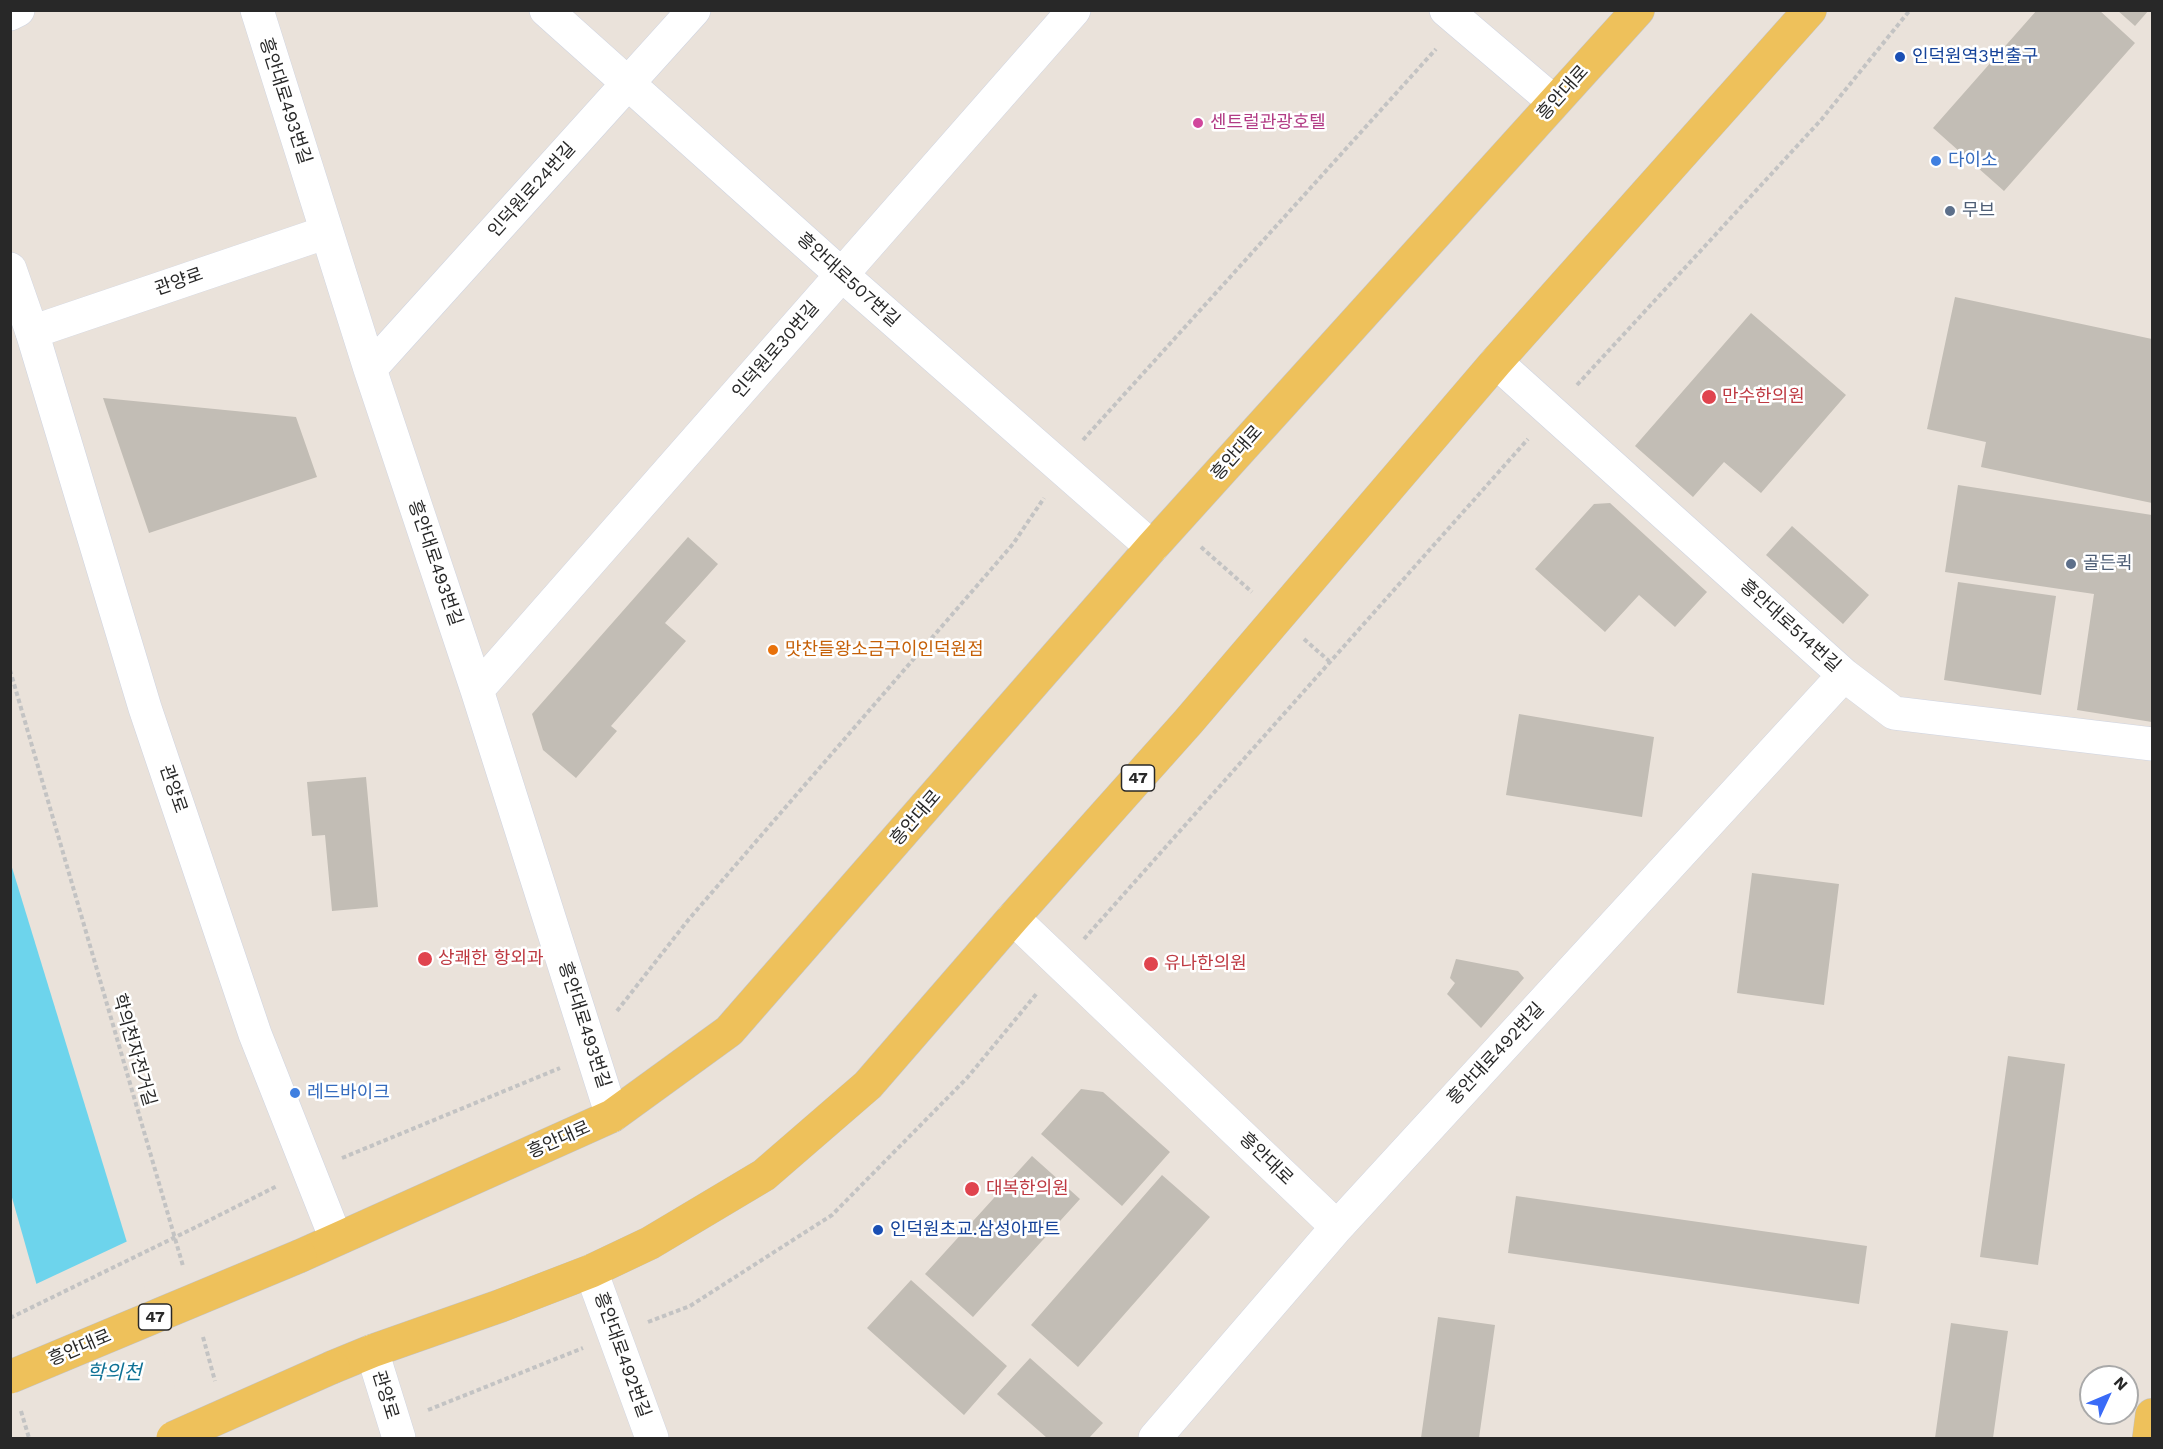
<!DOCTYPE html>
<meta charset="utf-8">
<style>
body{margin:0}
#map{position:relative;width:2163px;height:1449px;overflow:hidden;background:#eae2da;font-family:"Work Sans",sans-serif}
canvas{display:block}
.frame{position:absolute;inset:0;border:12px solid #282828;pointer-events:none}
.north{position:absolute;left:2079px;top:1365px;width:60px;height:60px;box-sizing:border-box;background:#fff;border:2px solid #a9a9a9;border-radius:50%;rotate:46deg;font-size:16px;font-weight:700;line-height:24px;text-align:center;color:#282828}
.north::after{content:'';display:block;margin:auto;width:21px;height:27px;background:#3a6bf7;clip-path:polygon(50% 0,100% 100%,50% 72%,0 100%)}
</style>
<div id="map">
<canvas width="2163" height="1449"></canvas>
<div class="frame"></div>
<div class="north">N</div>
</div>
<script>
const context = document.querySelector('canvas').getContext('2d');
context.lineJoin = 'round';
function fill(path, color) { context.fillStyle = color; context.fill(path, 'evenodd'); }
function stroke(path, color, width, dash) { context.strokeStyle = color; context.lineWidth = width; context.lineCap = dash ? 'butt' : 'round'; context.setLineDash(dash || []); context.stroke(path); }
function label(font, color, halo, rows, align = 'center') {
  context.font = font + ' "Work Sans","Noto Sans KR",sans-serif'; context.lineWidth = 5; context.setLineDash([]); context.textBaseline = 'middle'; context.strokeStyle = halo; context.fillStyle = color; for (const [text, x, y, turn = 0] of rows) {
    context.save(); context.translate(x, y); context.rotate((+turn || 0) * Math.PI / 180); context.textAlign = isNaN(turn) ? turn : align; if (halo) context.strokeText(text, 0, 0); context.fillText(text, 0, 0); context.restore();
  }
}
const water = new Path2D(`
 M10 861 187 1438H80L11 1194Z`);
const pier = new Path2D(`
 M130 1240 190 1438H77L34 1285Z`);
const building = new Path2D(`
 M2037 10H2099L2135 43 2004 191 1933 128Z
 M2117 10H2149L2135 26Z
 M1955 297 2152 339V503L1981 467 1986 442 1927 429Z
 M1751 313 1846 395 1761 493 1724 462 1693 497 1635 446Z
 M103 398 296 417 317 477 149 533Z
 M1958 485 2152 515V722L2077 710 2094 594 1945 572Z
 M1610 503 1707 592 1675 627 1639 595 1605 632 1535 569 1594 504Z
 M1792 526 1869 595 1843 624 1766 555Z
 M688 537 718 564 665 623 686 641 611 726 617 731 576 778 543 750 532 714Z
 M1958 582 2056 596 2041 695 1944 680Z
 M1519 714 1654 737 1642 817 1506 795Z
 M366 777 378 907 332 911 325 835 312 836 307 782Z
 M1752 873 1839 884 1824 1005 1737 993Z
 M1456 959 1518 971 1524 978 1481 1028 1447 994 1455 983 1450 978Z
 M2008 1056 2065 1064 2038 1265 1980 1257Z
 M1081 1089 1103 1092 1170 1152 1122 1206 1041 1134Z
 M1032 1156 1080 1199 973 1317 925 1274Z
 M1162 1175 1210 1217 1078 1367 1031 1325Z
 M1516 1196 1867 1246 1859 1304 1508 1253Z
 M911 1280 1007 1366 964 1415 867 1328Z
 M1438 1317 1495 1325 1479 1438H1421Z
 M1951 1323 2008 1331 1993 1438H1935Z
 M1030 1358 1103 1423 1089 1438H1047L997 1394Z`);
const path = new Path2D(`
 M1577 385 1821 120 1910 10
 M1083 440 1436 49
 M1201 547 1252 592
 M1304 639 1329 661
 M10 670 183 1266
 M1084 939 1528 439
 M617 1011 689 919 1013 544 1044 498
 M342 1158 560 1068
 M198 1226 277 1186
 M10 1318 151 1249
 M648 1322 690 1306 832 1215 967 1078 1038 992
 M203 1337 215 1381
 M428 1410 583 1348
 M21 1411 29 1438`);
const minor = new Path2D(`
 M257 10 370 369 477 690 612 1116
 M546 10 842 275 1152 547
 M1446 10 1554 102
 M10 14 18 10
 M32 332 327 232
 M1496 362 1844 675 1894 713 2152 744
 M370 369 694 10
 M477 690 1074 10
 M1013 918 1337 1227
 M591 1271 652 1438
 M1155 1438 1337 1227 1844 675`);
const tertiary = new Path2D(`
 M10 269 32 332 145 708 255 1034 336 1239
 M372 1351 399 1438`);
const primary = new Path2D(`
 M300 1256 612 1116 729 1031 1152 547 1638 10
 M333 1367 372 1351 500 1306 591 1271 650 1243 764 1175 868 1085 1013 918 1188 722 1496 362 1810 10
 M2149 1438 2152 1415`);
const pathBridge = new Path2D(`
 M151 1249 198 1226`);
const primaryBridge = new Path2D(`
 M10 1377 300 1256
 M173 1438 333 1367`);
const markers = [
 [1900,57,6,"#1a4fb4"],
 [1198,123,6,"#d1479c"],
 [1936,161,6,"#3f7fe0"],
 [1950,211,6,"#5c6f8a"],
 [1709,397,8,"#e0444e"],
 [2071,564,6,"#5c6f8a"],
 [773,650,6,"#e8710a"],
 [425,959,8,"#e0444e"],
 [1151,964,8,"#e0444e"],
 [295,1093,6,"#3f7fe0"],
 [972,1189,8,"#e0444e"],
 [878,1230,6,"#1a4fb4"]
];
const shields = [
 [1138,778,33],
 [155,1317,33]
];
const shieldNames = [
 ["47",1138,778],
 ["47",155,1317]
];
const transitNames = [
 ["인덕원역3번출구",1912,57],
 ["인덕원초교.삼성아파트",890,1230]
];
const streetNames = [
 ["흥안대로",1563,93,-48],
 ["흥안대로493번길",285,101,72],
 ["인덕원로24번길",532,190,-48],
 ["흥안대로507번길",848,280,42],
 ["관양로",179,282,-19],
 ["인덕원로30번길",776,350,-49],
 ["흥안대로",1237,453,-48],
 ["흥안대로493번길",435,563,71],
 ["흥안대로514번길",1790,626,42],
 ["관양로",173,789,71],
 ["흥안대로",916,818,-49],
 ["흥안대로493번길",584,1025,72],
 ["학의천자전거길",134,1050,74],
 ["흥안대로492번길",1496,1054,-47],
 ["흥안대로",559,1140,-24],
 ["흥안대로",1266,1159,44],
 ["흥안대로",80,1348,-23],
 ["흥안대로492번길",622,1355,70],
 ["관양로",385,1395,73]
];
const hotelNames = [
 ["센트럴관광호텔",1210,123]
];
const shopNames = [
 ["다이소",1948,161],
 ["레드바이크",307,1093]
];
const serviceNames = [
 ["무브",1962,211],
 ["골든퀵",2083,564]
];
const healthNames = [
 ["만수한의원",1722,397],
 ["상쾌한 항외과",438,959],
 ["유나한의원",1164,964],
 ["대복한의원",986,1189]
];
const foodNames = [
 ["맛찬들왕소금구이인덕원점",785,650]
];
const waterNames = [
 ["학의천",114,1373]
];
fill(water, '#6dd4ec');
fill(pier, '#eae2da');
fill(building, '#c2bdb5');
stroke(minor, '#cfd4e1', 34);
stroke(tertiary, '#cfd4e1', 34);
stroke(primary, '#c3c3c3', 34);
stroke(path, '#c3c3c3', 4, [4.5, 3]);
stroke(minor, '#fff', 33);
stroke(tertiary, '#fff', 33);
stroke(primary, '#eec15b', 33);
stroke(primaryBridge, '#c3c3c3', 34, []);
stroke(pathBridge, '#c3c3c3', 4, [4.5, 3]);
stroke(primaryBridge, '#eec15b', 33);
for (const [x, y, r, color] of markers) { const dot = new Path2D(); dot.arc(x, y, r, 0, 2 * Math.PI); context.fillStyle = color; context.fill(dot); stroke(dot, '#fff', 2); }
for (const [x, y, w] of shields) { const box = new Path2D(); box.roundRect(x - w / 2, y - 13, w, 26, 4.5); context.fillStyle = '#fff'; context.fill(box); stroke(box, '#282828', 1.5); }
label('bold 16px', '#282828', null, shieldNames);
label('18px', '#164399', '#fff', transitNames, 'left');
label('18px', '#282828', '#fff', streetNames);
label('18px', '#b23c85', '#fff', hotelNames, 'left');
label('18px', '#366cbe', '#fff', shopNames, 'left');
label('18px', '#4e5e75', '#fff', serviceNames, 'left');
label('18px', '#be3a42', '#fff', healthNames, 'left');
label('18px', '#c56008', '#fff', foodNames, 'left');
label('italic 20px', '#0f7195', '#fff', waterNames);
</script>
